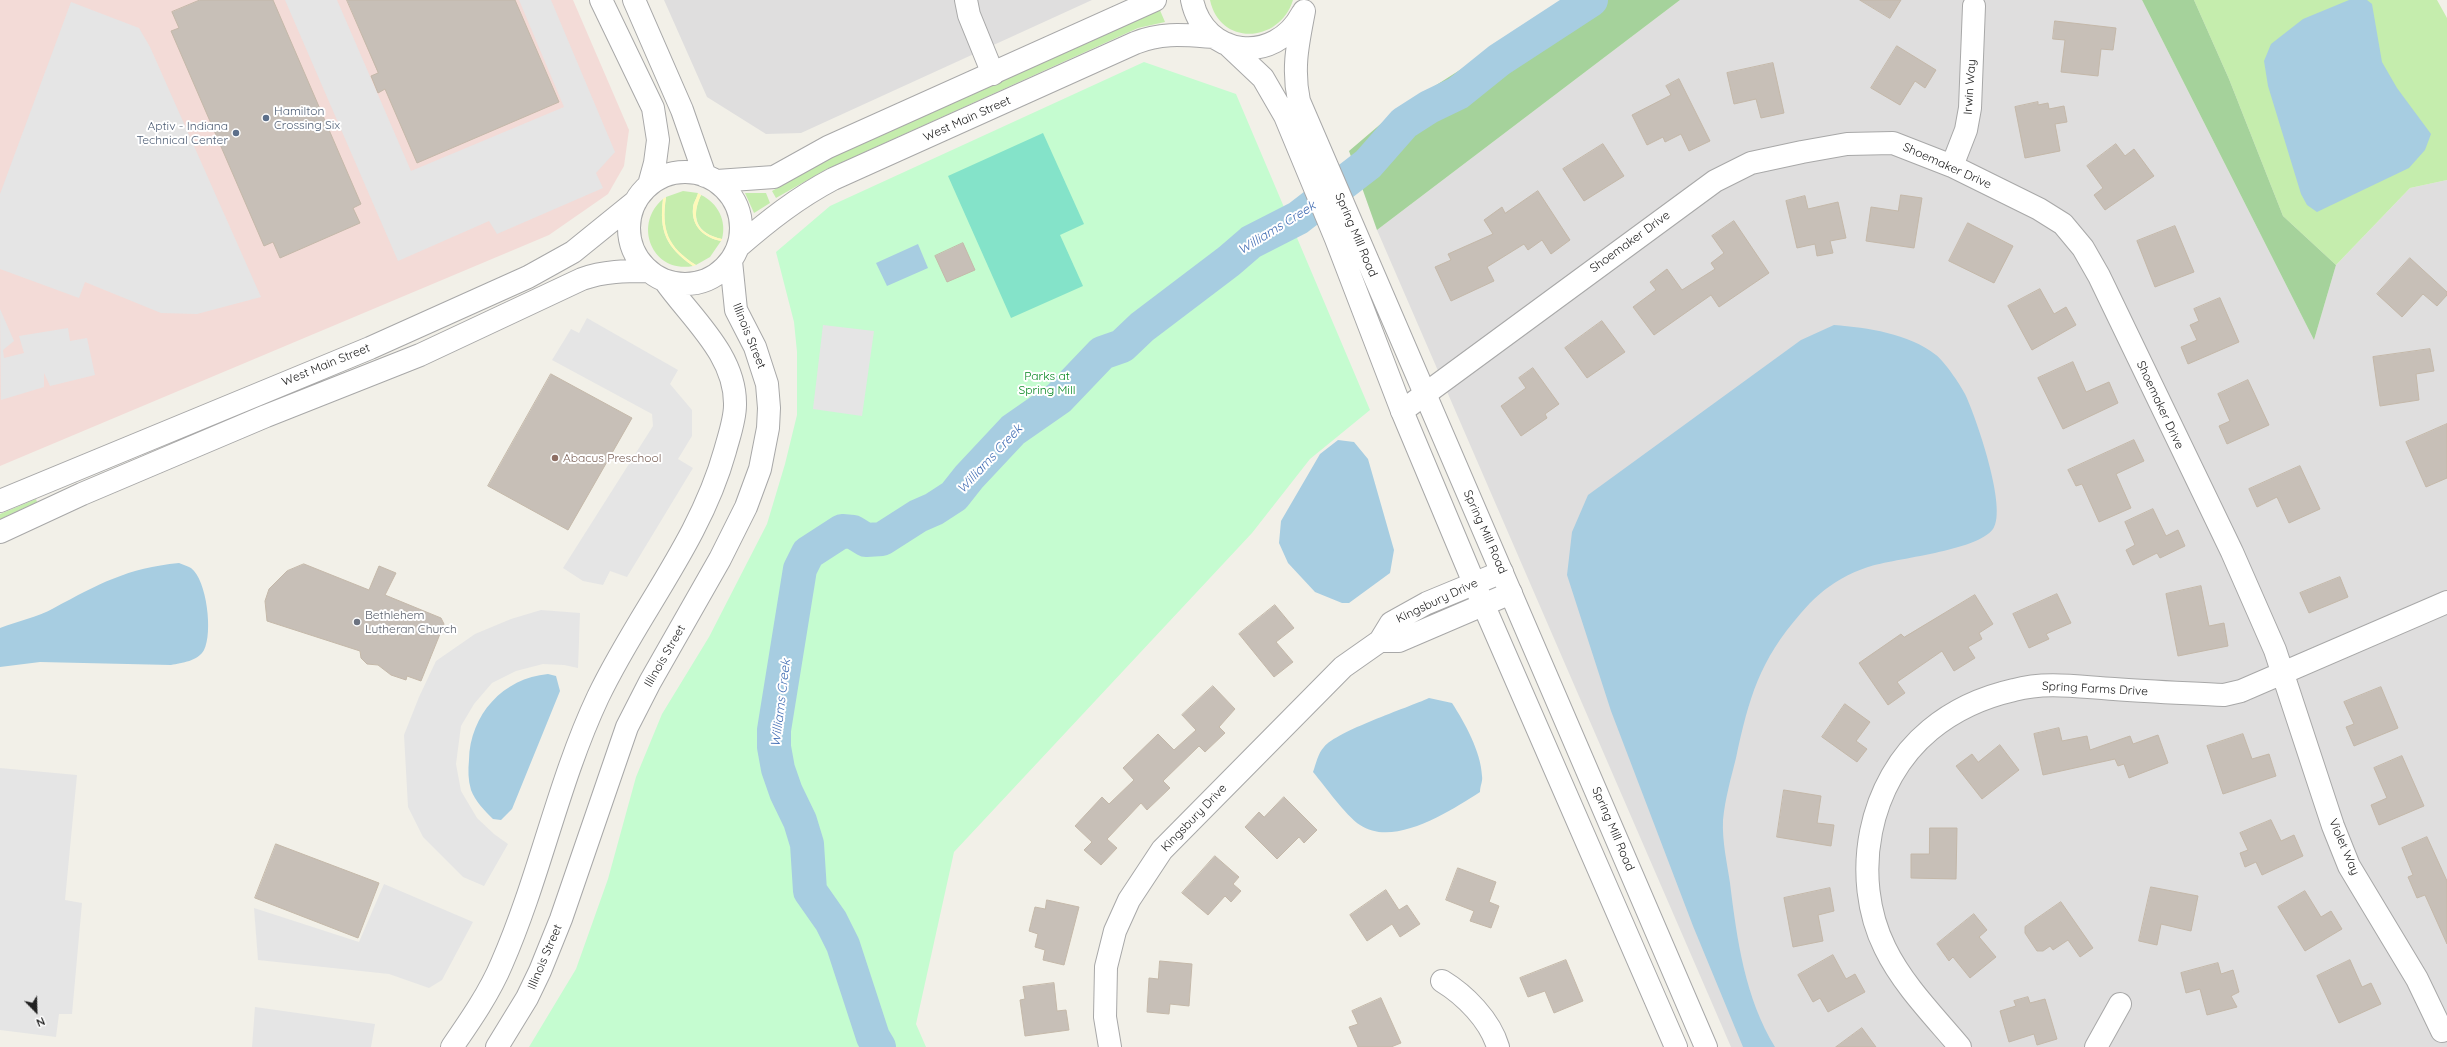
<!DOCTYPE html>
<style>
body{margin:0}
#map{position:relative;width:2447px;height:1047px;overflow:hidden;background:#f2f0e8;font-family:Quicksand,sans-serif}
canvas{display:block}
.north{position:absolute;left:16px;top:991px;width:40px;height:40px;-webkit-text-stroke:3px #fff;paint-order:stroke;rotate:157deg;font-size:11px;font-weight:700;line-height:16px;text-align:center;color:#212121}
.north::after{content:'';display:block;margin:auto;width:14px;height:18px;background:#212121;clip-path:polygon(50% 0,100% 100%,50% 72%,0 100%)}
</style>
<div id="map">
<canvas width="2447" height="1047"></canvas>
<div class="north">N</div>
</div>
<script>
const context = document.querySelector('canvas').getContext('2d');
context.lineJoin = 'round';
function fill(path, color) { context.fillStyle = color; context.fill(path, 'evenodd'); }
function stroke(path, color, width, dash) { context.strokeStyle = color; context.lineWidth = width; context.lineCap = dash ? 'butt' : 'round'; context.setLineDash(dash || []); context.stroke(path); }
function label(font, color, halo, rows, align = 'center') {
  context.font = font + ' Quicksand,sans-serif'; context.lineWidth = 4; context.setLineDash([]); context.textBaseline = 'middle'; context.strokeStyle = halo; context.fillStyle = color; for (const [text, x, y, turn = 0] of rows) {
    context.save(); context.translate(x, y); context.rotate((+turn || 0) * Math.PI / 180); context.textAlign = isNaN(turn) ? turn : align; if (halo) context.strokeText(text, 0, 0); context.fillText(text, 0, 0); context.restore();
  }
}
const residential = new Path2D(`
 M664 0H1092L801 133 766 134 707 97Z
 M1680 0H2142L2314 340 2336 265 2410 188 2447 180V1047H1731L1377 230Z`);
const commercial = new Path2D(`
 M0 0H573L629 130 624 166 608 194 549 235 0 466Z`);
const grass = new Path2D(`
 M1210 0H1293C1280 43 1220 47 1210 0Z
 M2194 0H2437L2447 18V180L2410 188 2336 265 2283 216 2229 79Z
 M1159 8 1165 22 1138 28 825 170 776 198 772 191 833 156Z
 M683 191 698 193C697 198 693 203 693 208 691 226 705 238 721 241L710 257 696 265C667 247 661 230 666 197Z
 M745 193H766L770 203 754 213Z
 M701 195C718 203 727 221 722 239 697 234 690 217 701 195Z
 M663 199C659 231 666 247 693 266 653 274 632 225 663 199Z
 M36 499 37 502 0 519V514Z`);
const forest = new Path2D(`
 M1570 0H1680L1377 230 1349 151 1397 110Z
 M2142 0H2194L2229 79 2283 216 2336 265 2314 340Z`);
const sand = new Path2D(`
 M698 193 701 195C691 218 695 233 722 239L721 241C705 238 691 227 693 208 693 203 697 198 698 193Z
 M666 197C661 230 668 247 696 265L693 266C666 247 659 231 663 199Z`);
const park = new Path2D(`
 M1144 62 1236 94 1370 410 1310 459 1252 533 954 852 916 1024 926 1047H529L576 969 608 879 636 777 662 714 709 637 767 524 785 464 797 415V352L794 322 776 252 830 206Z`);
const pitch = new Path2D(`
 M1043 133 1084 224 1060 235 1083 286 1011 318 948 176Z`);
const parking = new Path2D(`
 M285 0H337L411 171 564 107 519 0H551L615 152 596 173 603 188 497 234 489 221 398 261Z
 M71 2 139 28 150 47 261 297 197 314 161 313 85 282 79 298 0 269V194Z
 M0 309 14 341 3 350 4 358 24 353 19 336 68 328 70 341 87 338 95 375 50 386 44 373V387L1 400Z
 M587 318 678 370 670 384 692 410V436L678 459 693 468 627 577 610 571 603 585 583 581 563 568 653 426 652 414 552 360 571 329 579 333Z
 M823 325 874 331 862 416 813 409Z
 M541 610 580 613 578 668 564 665 543 664 516 671 492 683 474 704 461 726 456 764 461 791 477 818 494 834 508 844 484 886 463 877 423 837 408 807 404 735 419 697 436 661 475 634 511 619Z
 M0 768 77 775 65 900 82 903 72 1014H59L56 1037 0 1030Z
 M384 884 473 922 442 980 429 988 389 974 258 960 254 908 359 942Z
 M255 1007 375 1024 371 1047H252Z`);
const water = new Path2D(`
 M2349 0H2367L2372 4 2382 62 2397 88 2431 134 2425 150 2409 168 2317 212 2307 205 2301 194 2268 86 2264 61 2271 44 2303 19Z
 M918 244 928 268 887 286 876 263Z
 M1834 325C1868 328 1908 333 1936 355 1944 361 1960 384 1965 394 1976 417 2008 509 1993 529 1977 551 1896 558 1868 567 1859 570 1849 574 1841 579 1825 588 1813 599 1801 613 1759 661 1749 698 1736 758 1731 778 1725 799 1723 820 1722 841 1727 863 1730 883 1737 940 1745 998 1775 1047H1743L1693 926 1611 711 1567 575 1572 532 1588 495 1801 340Z
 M1338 440 1354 442 1368 459 1394 550 1390 573 1349 603H1342L1315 592 1288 563 1279 543 1281 521 1320 454Z
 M179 563C183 565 188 566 191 568 207 580 213 633 204 650 198 661 182 663 171 665L40 662 0 667V628C18 621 38 617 54 608 99 584 127 568 179 563Z
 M548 674 556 676 560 691 512 809 501 820 493 819C485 811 475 801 471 790 468 780 468 770 469 760 470 715 503 678 548 674Z
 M1429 698 1452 703C1465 723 1481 752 1482 776 1483 781 1480 786 1480 792 1450 811 1394 848 1360 825 1345 815 1325 786 1313 772 1316 764 1318 753 1324 747 1337 731 1407 708 1429 698Z`);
const river = new Path2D(`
 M879 1047 873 1037 843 945 831 921 810 891 807 844 800 821 786 792 778 769 774 747V730L800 569 808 553 842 531 853 532 866 540 882 539 918 516 934 509 954 496 969 477 1013 430 1059 398 1102 353 1122 346 1142 327 1229 261 1251 242 1298 218 1368 164 1404 123 1429 107 1458 93 1499 60 1591 0`);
const building = new Path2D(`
 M200 0H273L361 204 353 208 360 223 280 258 273 242 264 246 171 31 179 28 172 12Z
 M347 0H515L559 102 417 163 385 89 378 93 371 76 378 73Z
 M1860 0H1901L1890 18Z
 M2055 21 2116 28 2113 50 2101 49 2098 76 2061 72 2065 40 2053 39Z
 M1897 46 1936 70 1925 88 1915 81 1900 105 1871 88Z
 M1773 63 1784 113 1761 118 1756 99 1734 104 1727 73Z
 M1679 79 1710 141 1689 151 1681 134 1665 142 1663 137 1647 145 1632 115 1671 95 1666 86Z
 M2038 102V105L2048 103 2049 109 2064 106 2067 122 2055 124 2060 151 2025 158 2015 107Z
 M1603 144 1624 176 1584 201 1563 169Z
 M2116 144 2125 156 2134 149 2154 176 2105 210 2094 195 2103 188 2087 166Z
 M1538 191 1570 240 1551 254 1542 240 1528 250 1524 244 1487 267 1494 281 1451 301 1435 267 1451 260 1448 254 1493 234 1484 220 1502 207 1505 213Z
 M1901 195 1922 198 1914 248 1866 241 1871 207 1898 211Z
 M1805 196 1808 209 1838 202 1846 238 1830 241 1833 253 1817 256 1815 244 1797 248 1786 201Z
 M1734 221 1769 273 1719 307 1711 295 1654 335 1633 307 1656 290 1650 282 1667 269 1682 290 1715 269 1711 263 1724 253 1712 236Z
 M1968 223 2013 246 1994 283 1949 261Z
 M2175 226 2194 272 2155 287 2137 241Z
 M963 243 975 270 947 282 935 256Z
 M2410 258 2447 292V295L2437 306 2423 294 2402 317 2377 294Z
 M2040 289 2054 314 2066 307 2076 325 2032 350 2008 306Z
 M2220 298 2239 342 2188 364 2181 347 2197 340 2190 325 2199 321 2194 309Z
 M1602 321 1625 352 1587 378 1565 348Z
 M2430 349 2434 371 2416 374 2419 400 2380 406 2373 357Z
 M2073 362 2086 392 2109 382 2118 403 2063 429 2038 378Z
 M1533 368 1559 404 1545 414 1547 418 1521 436 1501 406 1526 388 1519 378Z
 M551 374 632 418 568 530 488 486Z
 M2248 380 2269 425 2227 444 2219 426 2230 421 2218 394Z
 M2447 424V478L2426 487 2406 442Z
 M2134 440 2144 461 2116 474 2131 508 2099 522 2082 484 2076 486 2068 470Z
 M2300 466 2320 509 2289 523 2277 497 2257 507 2249 489Z
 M2153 509 2166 536 2178 530 2185 546 2160 558 2157 553 2133 565 2126 550 2135 545 2125 522Z
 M304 564 369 590 379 566 396 573 385 595 441 618 444 624 421 681 407 676 406 680 391 675 378 665 367 664 361 658 360 651 267 621 265 601 269 589 287 571Z
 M2340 577 2348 597 2309 613 2300 593Z
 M2201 586 2209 626 2224 623 2228 646 2178 656 2166 594Z
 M2057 594 2071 623 2046 634 2049 639 2029 648 2013 614Z
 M1975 595 1993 624 1979 633 1982 639 1968 647 1975 658 1954 671 1942 651 1897 682 1905 693 1888 705 1859 663 1901 634 1904 637Z
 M1275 605 1294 628 1276 642 1293 662 1274 677 1239 634Z
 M1213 686 1235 709 1219 727 1225 733 1205 752 1199 746 1163 781 1170 788 1147 810 1141 803 1107 839 1117 848 1101 865 1084 850 1092 842 1075 826 1102 797 1109 804 1134 780 1123 768 1158 734 1174 750 1196 730 1182 715Z
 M2381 687 2398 728 2354 746 2346 727 2354 724 2344 702Z
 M1845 704 1870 722 1856 741 1867 749 1857 762 1822 737Z
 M2059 728 2062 741 2087 736 2090 750 2130 736 2133 744 2158 735 2168 763 2129 778 2124 764 2118 766 2115 759 2043 775 2034 734Z
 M2243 734 2252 759 2269 754 2276 776 2223 794 2207 746Z
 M2000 745 2019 770 1982 799 1956 766 1972 754 1978 762Z
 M2402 756 2424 806 2379 825 2371 805 2387 798 2374 768Z
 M1784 790 1821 796 1817 823 1834 825 1831 846 1777 837Z
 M1284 797 1317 830 1304 843 1299 837 1277 859 1245 827 1259 812 1264 817Z
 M2271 820 2281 841 2294 835 2303 856 2262 875 2256 862 2245 867 2240 853 2248 850 2240 833Z
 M1930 828H1957L1956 879 1911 878V854H1929Z
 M2427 837 2447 881V944L2425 895 2417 898 2408 877 2413 875 2402 848Z
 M276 844 379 883 358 938 255 898Z
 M1215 856 1239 877 1233 884 1241 891 1231 902 1225 896 1208 915 1182 893Z
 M1458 868 1496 882 1489 902 1499 906 1491 928 1470 921 1474 911 1446 900Z
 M2151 887 2198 896 2191 931 2161 924 2157 945 2139 941Z
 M1830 888 1834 911 1818 915 1823 941 1793 947 1784 898Z
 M1386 890 1399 910 1407 905 1420 924 1400 937 1392 924 1367 941 1350 915Z
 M2305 891 2321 917 2331 911 2342 929 2305 951 2278 907Z
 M1047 900 1079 907 1064 965 1043 960 1045 950 1035 947 1038 934 1029 931 1035 907 1045 909Z
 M2061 902 2093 948 2080 957 2068 940 2053 950 2050 946 2043 951H2037L2025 933V927Z
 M1974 914 1987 930 1979 937 1996 957 1970 978 1953 957 1949 961 1937 944Z
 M1833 955 1846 979 1855 974 1865 992 1828 1012 1820 998 1813 1002 1798 975Z
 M1566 960 1583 1001 1554 1013 1545 991 1528 997 1520 978Z
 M2350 960 2362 987 2371 983 2381 1004 2339 1023 2317 976Z
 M1160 961 1192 964 1189 1006 1170 1004 1169 1014 1147 1012 1149 978 1158 979Z
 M2218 963 2221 974 2233 970 2239 992 2231 996 2237 1007 2207 1015 2200 989 2186 993 2181 973Z
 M1054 983 1057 1011 1066 1010 1069 1030 1025 1036 1020 1000 1025 999 1023 987Z
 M2028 997 2030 1003 2045 999 2057 1039 2037 1045 2034 1034 2009 1042 2000 1011 2016 1006 2014 1001Z
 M1381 998 1401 1043 1391 1047H1358L1349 1027 1358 1024 1352 1011Z
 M1862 1028 1876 1047H1836Z`);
const minor = new Path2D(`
 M966 0 969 15 993 74
 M1952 166 1966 130 1970 108 1974 6
 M1402 411 1715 181 1751 163 1802 152 1847 144 1893 143 1952 166 2039 209 2063 224 2083 248 2099 276 2232 552 2275 650 2333 826 2349 866 2417 979 2442 1031
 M1380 641H1399L1511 593
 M1442 981C1465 995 1490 1020 1498 1047
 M1110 1047 1105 1017 1106 967 1115 931 1129 900 1162 850 1343 667 1380 641 1391 623 1427 603 1502 572
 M1960 1047C1934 1016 1903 985 1885 948 1850 877 1868 781 1930 730 1954 710 1983 697 2014 690 2046 681 2080 687 2114 689 2151 692 2187 693 2224 695L2241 691 2447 602
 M2096 1047 2120 1004`);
const tertiary = new Path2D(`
 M601 0 653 108 658 140 655 163 649 185
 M634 0 682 110 705 176
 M1192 0C1204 58 1275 65 1302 14
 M1304 11C1298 43 1292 68 1299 101L1706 1047
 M1227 44 1263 78 1285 116 1336 239 1402 411 1474 583 1676 1047
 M629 228a56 56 0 1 1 112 0a56 56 0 1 1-112 0Z
 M717 181 774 177 828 147 1155 0
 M738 247C768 221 797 198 833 179L1135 43C1162 32 1185 35 1214 37
 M0 501 370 348 528 277 573 252 636 201
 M0 532 82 494 266 416 420 355 582 279C604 271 626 271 649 271
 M452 1047C470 1021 490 992 502 963 540 876 558 782 598 697 638 613 700 541 725 451 729 436 735 420 735 405 736 355 691 318 665 281
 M497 1047 527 998 540 971 561 919 627 727 650 682 720 559 746 507 760 469 768 428 769 408 767 384 755 347 736 310 731 261`);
const markers = [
 [266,118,4,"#5c6f8a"],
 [236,133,4,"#5c6f8a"],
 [555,458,4,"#8d6e63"],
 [357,622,4,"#6b7280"]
];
const streetNames = [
 ["Irwin Way",1970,87,-86],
 ["West Main Street",967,119,-24],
 ["Shoemaker Drive",1947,166,24],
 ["Spring Mill Road",1356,235,67],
 ["Shoemaker Drive",1630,242,-36],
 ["Illinois Street",749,336,68],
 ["West Main Street",326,365,-22],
 ["Shoemaker Drive",2160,405,65],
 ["Spring Mill Road",1485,532,66],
 ["Kingsbury Drive",1437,601,-25],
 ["Illinois Street",665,656,-60],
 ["Spring Farms Drive",2095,689,3],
 ["Kingsbury Drive",1194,818,-46],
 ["Spring Mill Road",1613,829,67],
 ["Violet Way",2344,847,67],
 ["Illinois Street",545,957,-67]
];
const serviceNames = [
 ["Hamilton",274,111],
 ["Crossing Six",274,125],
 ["Aptiv - Indiana",228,126,"right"],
 ["Technical Center",228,140,"right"]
];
const parkNames = [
 ["Parks at",1047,376],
 ["Spring Mill",1047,390]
];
const educationNames = [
 ["Abacus Preschool",563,458]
];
const worshipNames = [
 ["Bethlehem",365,615],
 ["Lutheran Church",365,629]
];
const waterNames = [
 ["Williams Creek",1277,228,-32],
 ["Williams Creek",990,459,-47],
 ["Williams Creek",781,703,-83]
];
fill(residential, '#dfdede');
fill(commercial, '#f3dbd7');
fill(grass, '#c5edad');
fill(forest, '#a5d29b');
fill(sand, '#fff9b9');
fill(park, '#c5fcd0');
fill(pitch, '#84e3c9');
fill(parking, '#e5e5e5');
fill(water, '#a7cde1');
stroke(river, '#a7cde1', 34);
fill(building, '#c7bfb7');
stroke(building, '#c4b8a9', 1);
stroke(minor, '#a8a8a8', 24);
stroke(tertiary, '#a8a8a8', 24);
stroke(minor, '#fff', 22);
stroke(tertiary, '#fff', 22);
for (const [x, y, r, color] of markers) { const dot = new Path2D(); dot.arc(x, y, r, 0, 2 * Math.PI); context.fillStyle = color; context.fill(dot); stroke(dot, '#fff', 1.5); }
label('12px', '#212121', '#fff', streetNames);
label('12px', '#4e5e75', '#fff', serviceNames, 'left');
label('12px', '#078721', '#fff', parkNames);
label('12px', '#785e54', '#fff', educationNames, 'left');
label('12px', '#5b616d', '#fff', worshipNames, 'left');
label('italic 13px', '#4872b6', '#fff', waterNames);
</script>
